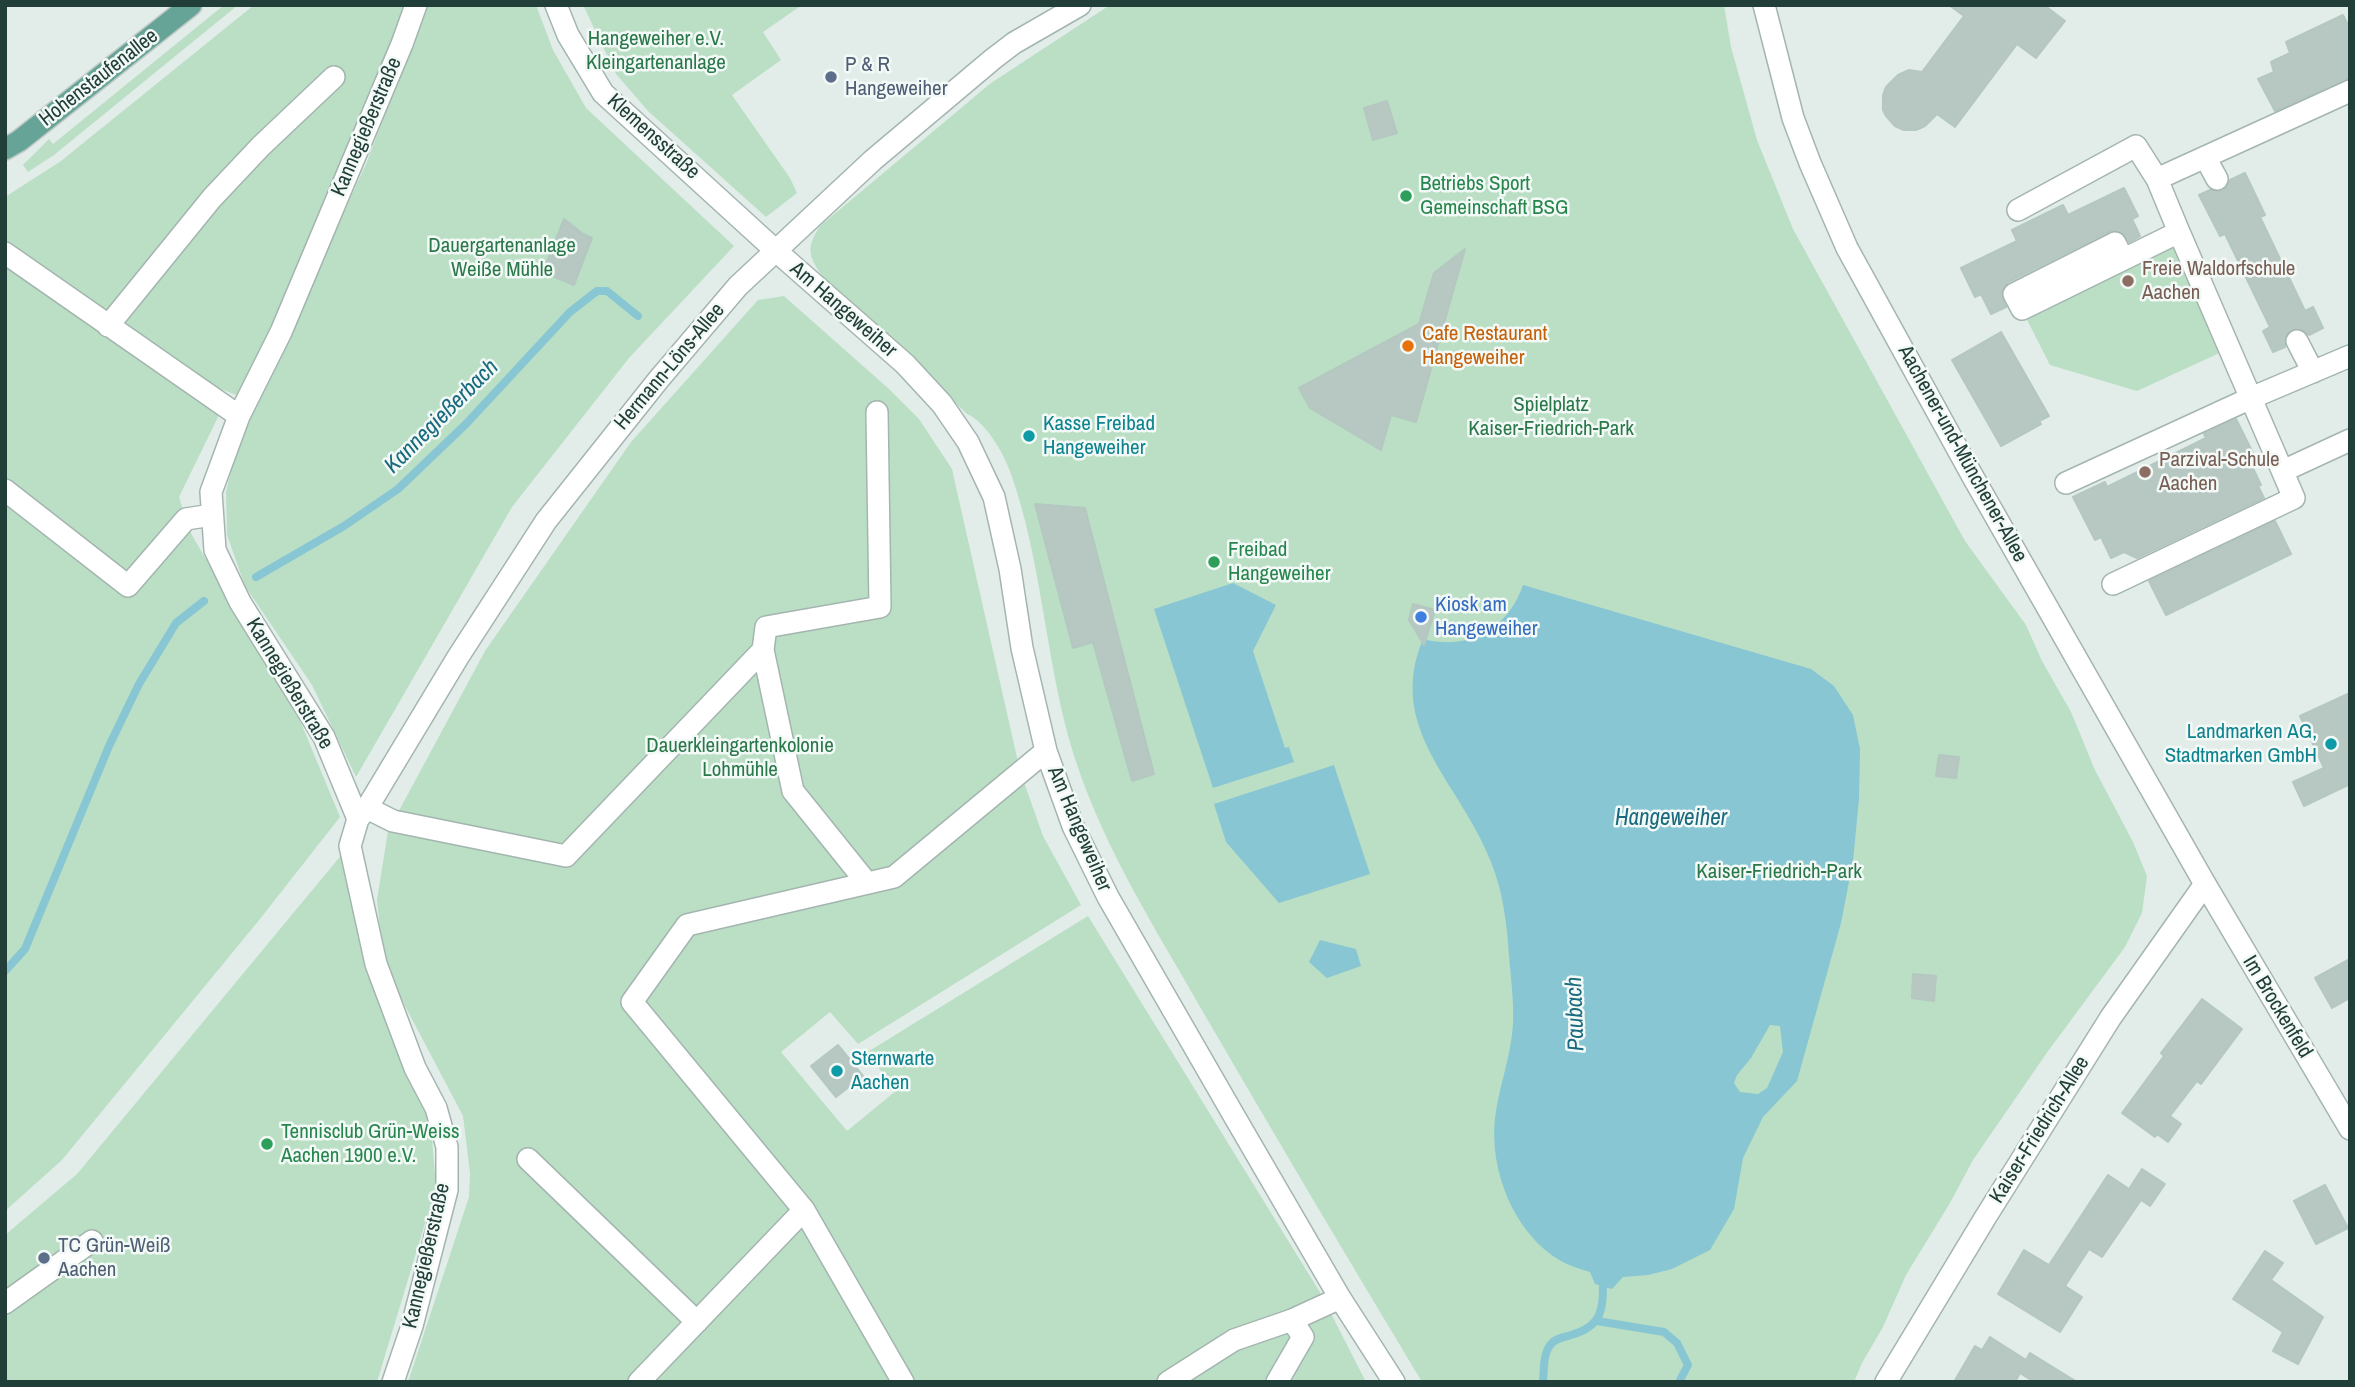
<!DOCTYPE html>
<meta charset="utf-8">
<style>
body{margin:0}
#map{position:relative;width:2355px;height:1387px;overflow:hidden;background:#e2ede9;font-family:"Archivo Narrow",sans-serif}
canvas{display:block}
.frame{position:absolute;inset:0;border:7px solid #213f38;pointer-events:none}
</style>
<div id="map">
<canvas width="2355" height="1387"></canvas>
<div class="frame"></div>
</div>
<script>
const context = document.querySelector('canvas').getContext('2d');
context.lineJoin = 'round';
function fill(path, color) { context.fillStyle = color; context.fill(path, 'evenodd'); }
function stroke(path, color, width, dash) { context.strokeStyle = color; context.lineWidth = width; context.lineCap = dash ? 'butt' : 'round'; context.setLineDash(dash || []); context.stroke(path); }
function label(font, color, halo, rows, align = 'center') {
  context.font = font + ' "Archivo Narrow",sans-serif'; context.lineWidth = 5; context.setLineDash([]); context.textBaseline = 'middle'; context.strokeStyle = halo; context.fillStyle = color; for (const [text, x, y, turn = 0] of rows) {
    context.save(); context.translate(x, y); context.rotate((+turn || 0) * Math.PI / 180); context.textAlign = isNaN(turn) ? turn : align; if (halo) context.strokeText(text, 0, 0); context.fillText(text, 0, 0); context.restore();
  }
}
const green = new Path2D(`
 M224 5H238L54 155 28 172 23 165 49 139 53 144Z
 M254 5H409L397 44 241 397 211 385 220 413 179 497 189 530 301 723 340 817 260 919 62 1160 5 1211V197L61 161Z
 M427 5H536L553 50 586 108 734 246 629 358 512 507 356 777 312 685 245 586 227 535 226 492 238 441 366 164Z
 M583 5H802L763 32 781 60 732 95 790 178 797 193 766 217 648 111 616 74Z
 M1110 5H1724L1731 47 1757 140 1793 229 1965 541 2026 625 2042 661 2071 712 2095 770 2133 842 2147 876 2142 913 2125 947 2046 1054 1973 1160 1950 1203 1906 1275 1883 1327 1862 1363 1854 1382H1422C1348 1259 1275 1136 1203 1012 1153 924 1097 838 1069 739 1045 652 1041 559 1011 474 1004 454 986 422 967 414L823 277C808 256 806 248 820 226L991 83Z
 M2178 235 2226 350 2137 391 2050 365 2023 312Z
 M784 296 889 389 919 419 952 469 1020 771 1043 836 1081 905 858 1044 830 1012 781 1052 847 1131 897 1090 866 1053 1088 916 1321 1294 1366 1382H408L469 1197 470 1173 463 1116 384 966 377 900 388 831 485 651 631 442 758 300Z
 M343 853 365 969 430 1114 436 1187 377 1382H5V1235L77 1174Z`);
const water = new Path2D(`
 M1233 583 1276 605 1253 651 1285 748 1289 747 1294 762 1213 788 1154 609Z
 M1523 585 1811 669 1834 686 1853 715 1860 749 1859 799 1853 861 1841 923 1797 1081 1763 1117 1743 1158 1734 1209 1710 1250 1672 1269 1648 1275 1623 1277 1612 1289 1595 1284 1590 1272C1580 1269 1570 1266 1561 1261 1514 1234 1489 1170 1495 1118 1499 1086 1511 1057 1513 1024 1514 1001 1511 979 1509 956 1507 923 1503 892 1491 862 1461 783 1385 730 1423 639 1469 651 1508 629 1523 585ZM1770 1025 1780 1026 1783 1052 1767 1088 1758 1094 1740 1092 1734 1083 1737 1075 1751 1058Z
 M1334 765 1370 874 1279 903 1226 842 1214 804Z
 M1320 940 1356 949 1361 966 1327 978 1309 962Z`);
const stream = new Path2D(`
 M256 577 344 526 398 489 466 424 570 312 597 291H607L638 316
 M5 971 25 949 109 746 139 684 176 623 204 601
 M1597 1321 1664 1332 1677 1343 1688 1365 1679 1382
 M1543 1382C1544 1370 1543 1353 1551 1344 1556 1338 1564 1337 1571 1335 1603 1326 1603 1309 1603 1279`);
const building = new Path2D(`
 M1949 5H2044L2065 21 2036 58 2017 44 1955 127 1937 114 1925 126 1916 130H1904L1895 126 1886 116 1883 110V95L1886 87 1898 75 1909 70 1922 72 1964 16Z
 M2343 15 2350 29V78L2275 111 2258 79 2274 72 2271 62 2290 53 2286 42Z
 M1387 101 1397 133 1373 140 1364 108Z
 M2245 173 2265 215 2260 217 2305 311 2313 307 2323 328 2309 335 2303 330 2292 329 2286 335 2285 347 2273 352 2263 331 2270 327 2225 234 2220 236 2199 195 2210 190 2223 191 2230 180Z
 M2124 188 2138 216 2132 219 2140 236 2129 242 2122 232 2110 231 2008 282 2001 293 2006 307 1991 314 1981 294 1975 297 1961 268 2017 241 2012 230 2063 205 2068 215Z
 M564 219 583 234 592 238 574 285 543 272Z
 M1465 249 1416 422 1391 415 1381 450 1310 408 1299 388 1419 324 1434 273Z
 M2001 332 2049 416 2039 421 2041 424 2001 446 1952 360Z
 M2236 419 2257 461 2251 464 2261 485 2258 486 2264 498 2137 558 2124 552 2111 558 2101 537 2095 540 2073 497 2105 482 2107 487 2206 438 2204 434Z
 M1035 504 1085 508 1154 774 1132 781 1093 642 1073 648Z
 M2275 521 2291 554 2166 615 2149 581Z
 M1413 604 1435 610 1424 645 1409 620Z
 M2350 693V784L2304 806 2293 782 2324 768 2300 716Z
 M1939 755 1959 757 1956 778 1936 776Z
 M2350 959V998L2332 1008 2315 978Z
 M1913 974 1936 976 1934 1001 1912 998Z
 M2202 999 2242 1029 2201 1084 2197 1081 2170 1116 2181 1124 2168 1142 2157 1134 2155 1137 2122 1113 2164 1056 2161 1053Z
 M838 1045 863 1076 836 1097 811 1066Z
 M2142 1169 2165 1184 2150 1206 2141 1200 2102 1257 2089 1249 2065 1286 2082 1297 2060 1332 1998 1294 2024 1250 2049 1265 2108 1175 2129 1189Z
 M2325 1185 2348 1228 2316 1244 2294 1201Z
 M2265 1251 2283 1263 2271 1280 2323 1317 2298 1364 2273 1351 2283 1332 2233 1299Z
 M1990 1337 2026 1360 2030 1353 2077 1382H2034L2020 1373 2015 1382H1954L1975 1346 1982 1350Z`);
const minor = new Path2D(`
 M556 5 568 35 603 93 775 250 905 364 942 404 968 442 994 497 1010 569 1022 648 1046 751 1073 826 1108 897 1233 1114 1340 1298 1394 1382
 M1764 5 1793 118 1810 163 1847 248 1973 477 2205 884 2350 1129
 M2205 157 2217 179
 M2018 210 2136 146 2157 179 2350 91
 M5 253 239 416
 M2123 259 2115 243 2014 294 2022 309 2179 232 2157 179
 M108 326 212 198 261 146 334 77
 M2297 341 2313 372
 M2283 471 2350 440
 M2066 483 2251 398 2350 356
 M5 490 128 586 186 519 212 515
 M2113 584 2294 498 2179 232
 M367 808 393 821 566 856 763 650
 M358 819 367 808 458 657 546 521 659 379 738 286 873 160 993 59 1014 43 1080 5
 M867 883 793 791 763 650 766 627 880 607 877 412
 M528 1159 697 1322
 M5 1303 92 1241
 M1292 1320 1340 1298
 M393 1382 412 1326 447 1190V1147L436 1108 415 1068 376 964 350 846 358 819 324 737 240 602 215 550 211 492 239 416 281 332 402 44 416 5
 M639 1382 804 1210
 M903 1382 804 1210 632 1002 687 925 894 877 1046 751
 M1168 1382 1234 1340 1292 1320 1303 1337 1277 1382
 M1886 1382 1985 1218 2111 1017 2205 884`);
const major = new Path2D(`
 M5 149 19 141 191 5`);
const markers = [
 [831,77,7,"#5c6f8a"],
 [1406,196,7,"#2e9e5b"],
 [2128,281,7,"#8d6e63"],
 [1408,346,7,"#e8710a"],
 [1029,436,7,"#0f9aa8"],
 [2145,472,7,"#8d6e63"],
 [1214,562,7,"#2e9e5b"],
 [1421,617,7,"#3f7fe0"],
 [2331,744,7,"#0f9aa8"],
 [837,1071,7,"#0f9aa8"],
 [267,1144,7,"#2e9e5b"],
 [44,1258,7,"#5c6f8a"]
];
const parkNames = [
 ["Hangeweiher e.V.",656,39],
 ["Kleingartenanlage",656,63],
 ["Dauergartenanlage",502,246],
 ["Weiße Mühle",502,270],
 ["Spielplatz",1551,405],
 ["Kaiser-Friedrich-Park",1551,429],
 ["Dauerkleingartenkolonie",740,746],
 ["Lohmühle",740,770],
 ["Kaiser-Friedrich-Park",1779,872]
];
const serviceNames = [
 ["P & R",845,65],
 ["Hangeweiher",845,89],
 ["TC Grün-Weiß",58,1246],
 ["Aachen",58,1270]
];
const streetNames = [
 ["Hohenstaufenallee",99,78,-38],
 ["Kannegießerstraße",367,127,-67],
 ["Klemensstraße",653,137,42],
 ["Am Hangeweiher",843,310,41],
 ["Hermann-Löns-Allee",670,367,-50],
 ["Aachener-und-Münchener-Allee",1962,454,61],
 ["Kannegießerstraße",289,684,59],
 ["Am Hangeweiher",1079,829,67],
 ["Im Brockenfeld",2277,1007,59],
 ["Kaiser-Friedrich-Allee",2040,1130,-58],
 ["Kannegießerstraße",427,1256,-77]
];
const leisureNames = [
 ["Betriebs Sport",1420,184],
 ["Gemeinschaft BSG",1420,208],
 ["Freibad",1228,550],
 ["Hangeweiher",1228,574],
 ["Tennisclub Grün-Weiss",281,1132],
 ["Aachen 1900 e.V.",281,1156]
];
const educationNames = [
 ["Freie Waldorfschule",2142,269],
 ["Aachen",2142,293],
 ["Parzival-Schule",2159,460],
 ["Aachen",2159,484]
];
const foodNames = [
 ["Cafe Restaurant",1422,334],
 ["Hangeweiher",1422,358]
];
const cultureNames = [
 ["Kasse Freibad",1043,424],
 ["Hangeweiher",1043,448],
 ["Landmarken AG,",2317,732,"right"],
 ["Stadtmarken GmbH",2317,756,"right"],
 ["Sternwarte",851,1059],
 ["Aachen",851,1083]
];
const shopNames = [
 ["Kiosk am",1435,605],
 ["Hangeweiher",1435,629]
];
const waterNames = [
 ["Kannegießerbach",442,417,-45],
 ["Hangeweiher",1671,819],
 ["Paubach",1576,1014,-92]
];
fill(green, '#badfc5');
fill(water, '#88c6d4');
stroke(stream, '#88c6d4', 8);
fill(building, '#b7c8c2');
stroke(building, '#b4c7c0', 2);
stroke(minor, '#a4b5b0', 24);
stroke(major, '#c1c9c7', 24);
stroke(minor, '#fff', 21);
stroke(major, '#65a496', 21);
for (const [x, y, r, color] of markers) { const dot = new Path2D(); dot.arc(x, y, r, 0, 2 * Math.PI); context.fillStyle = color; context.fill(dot); stroke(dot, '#f3f9f6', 2.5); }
label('21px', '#2a784a', '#f3f9f6', parkNames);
label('21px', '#4e5e75', '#f3f9f6', serviceNames, 'left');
label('21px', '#213f38', '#f3f9f6', streetNames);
label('21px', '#27864d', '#f3f9f6', leisureNames, 'left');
label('21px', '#785e54', '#f3f9f6', educationNames, 'left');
label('21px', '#c56008', '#f3f9f6', foodNames, 'left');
label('21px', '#0d838f', '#f3f9f6', cultureNames, 'left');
label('21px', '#366cbe', '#f3f9f6', shopNames, 'left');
label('italic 23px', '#196a7e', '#f3f9f6', waterNames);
</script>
